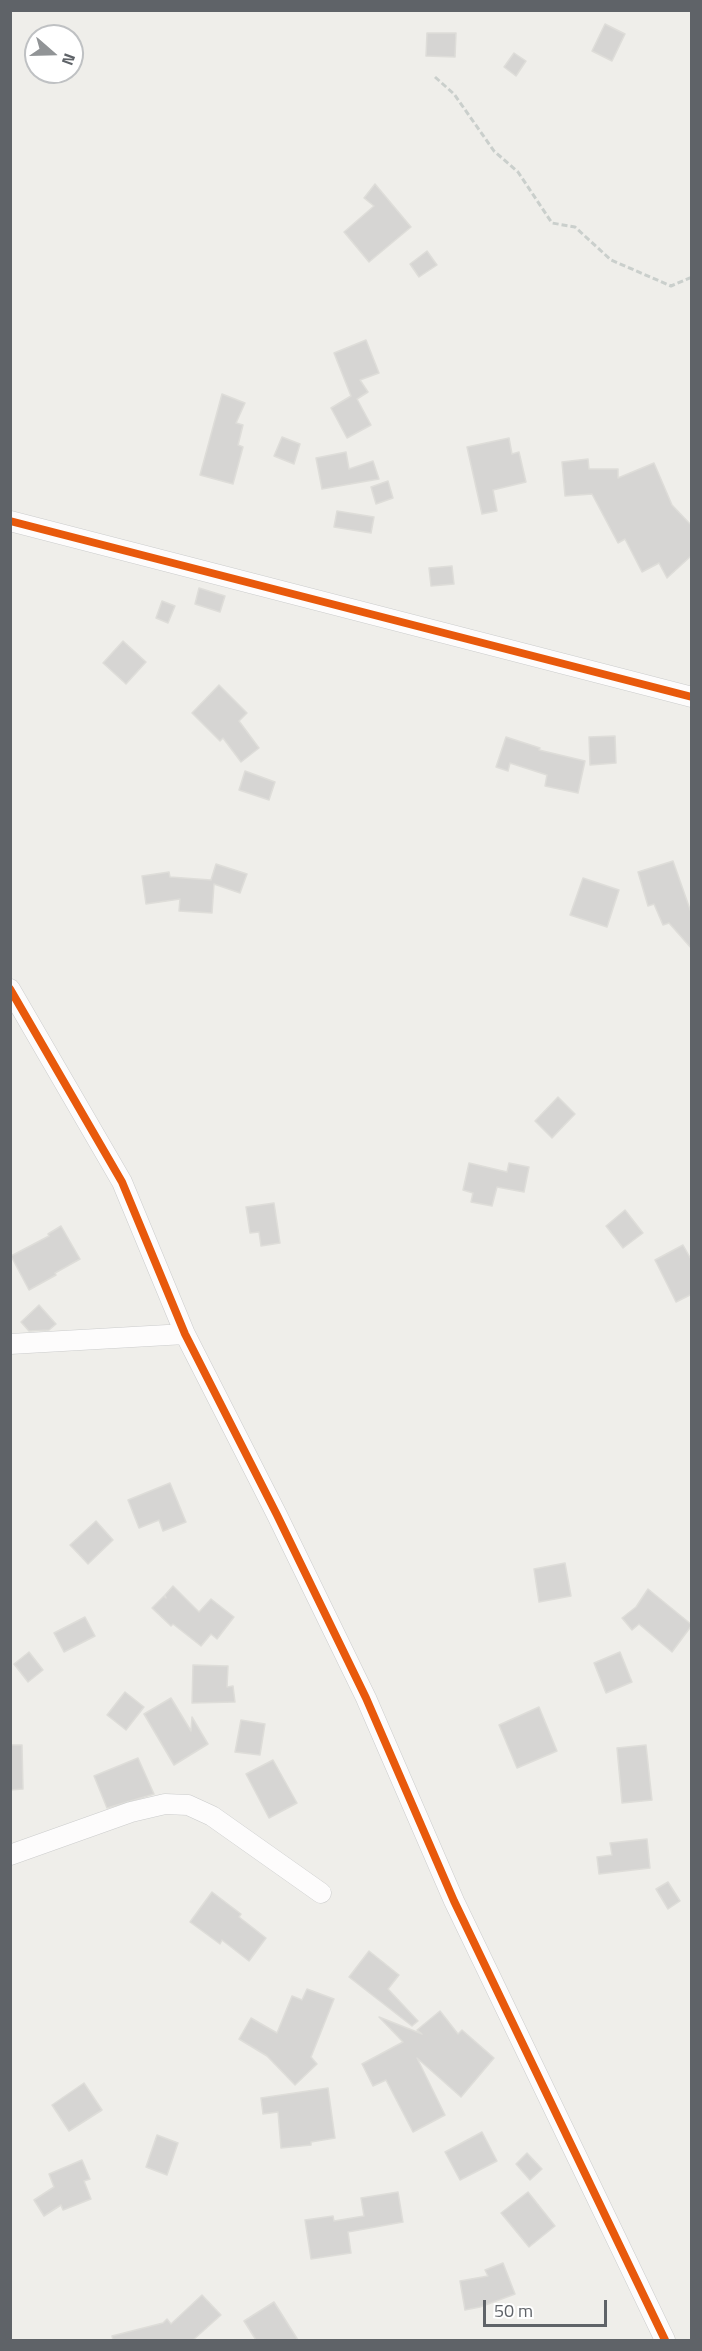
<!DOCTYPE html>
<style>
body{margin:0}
#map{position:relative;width:702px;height:2351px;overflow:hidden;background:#efeeea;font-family:"Titillium Web",sans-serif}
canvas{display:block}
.frame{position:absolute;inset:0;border:12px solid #5f6368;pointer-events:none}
.north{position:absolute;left:24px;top:24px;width:60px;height:60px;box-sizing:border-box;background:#fff;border:2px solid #bfc1c3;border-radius:50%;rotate:110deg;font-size:16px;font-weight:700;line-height:24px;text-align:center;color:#5f6368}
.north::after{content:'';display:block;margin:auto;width:21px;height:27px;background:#919496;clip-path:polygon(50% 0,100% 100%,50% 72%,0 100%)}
.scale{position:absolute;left:483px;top:2300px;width:124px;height:27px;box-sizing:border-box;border:3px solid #5f6368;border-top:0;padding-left:8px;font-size:18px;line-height:21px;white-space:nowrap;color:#5f6368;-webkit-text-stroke:4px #fff;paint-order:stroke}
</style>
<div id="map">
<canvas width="702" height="2351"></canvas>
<div class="frame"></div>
<div class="north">N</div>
<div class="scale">50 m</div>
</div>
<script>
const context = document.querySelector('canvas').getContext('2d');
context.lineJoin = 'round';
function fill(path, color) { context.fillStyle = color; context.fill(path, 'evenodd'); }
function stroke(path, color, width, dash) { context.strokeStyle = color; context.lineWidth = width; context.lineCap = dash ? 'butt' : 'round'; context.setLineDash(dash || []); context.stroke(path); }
const building = new Path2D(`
 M605 24 625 34 612 61 592 51Z
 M427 33H456L455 57 426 56Z
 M514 53 526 61 516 76 504 67Z
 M375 184 411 227 369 262 344 232 374 206 364 198Z
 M427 251 437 265 419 277 410 264Z
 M366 340 379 373 360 380 368 392 357 399 371 425 347 438 331 408 351 396 334 353Z
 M222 394 245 403 236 423 243 425 238 445 243 447 233 484 200 475Z
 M282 437 300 444 294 464 274 456Z
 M509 438 512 454 519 452 526 482 493 490 497 511 482 514 467 447Z
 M346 452 349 469 373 461 379 479 322 489 316 458Z
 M588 459 589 469H618V478L654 463 672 505 692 526V555L667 578 659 563 642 572 625 539 618 543 592 494 565 496 562 462Z
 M388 481 393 498 376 504 371 487Z
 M337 511 374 517 371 533 334 527Z
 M452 566 454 584 431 586 429 568Z
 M199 588 225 596 220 612 195 604Z
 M162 601 175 606 168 623 156 618Z
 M123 641 146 662 126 684 103 663Z
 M219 685 247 713 239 721 259 748 241 762 223 738 220 741 192 713Z
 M615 736 616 763 590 765 589 737Z
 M506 737 540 748 539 750 585 761 578 793 545 786 547 775 510 763 508 771 496 767Z
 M245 771 275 782 269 800 239 790Z
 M673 861 692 915V949L669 923 663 925 654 904 648 906 638 872Z
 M216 864 247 874 240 893 214 884 212 913 179 911 180 899 146 904 142 876 169 872 170 877 211 880Z
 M583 878 619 890 607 927 570 915Z
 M558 1097 575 1114 552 1138 535 1121Z
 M469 1163 507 1172 509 1163 529 1167 524 1192 497 1187 492 1206 471 1202 473 1193 463 1190Z
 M274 1203 280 1243 261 1246 259 1232 250 1233 246 1207Z
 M625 1210 643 1233 623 1248 606 1226Z
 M61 1226 80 1259 55 1273 56 1275 29 1290 11 1256 49 1236 48 1234Z
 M683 1245 692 1261V1294L676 1302 655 1260Z
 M39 1305 56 1324 49 1330 29 1331 21 1322Z
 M170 1483 186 1522 163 1531 159 1520 139 1528 128 1500Z
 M96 1521 113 1540 88 1564 70 1545Z
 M565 1563 571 1596 539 1602 534 1569Z
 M173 1586 199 1612 211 1599 234 1617 217 1639 211 1634 201 1646 173 1624 171 1626 152 1608 164 1596 166 1598 165 1595Z
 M648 1589 692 1625 672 1652 639 1624 632 1630 622 1618 636 1607Z
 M85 1617 95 1636 64 1652 54 1633Z
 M29 1652 43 1670 28 1682 14 1664Z
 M620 1652 632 1682 606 1693 594 1663Z
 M193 1665 228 1666 227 1687 233 1686 235 1702 192 1703Z
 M125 1692 144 1707 126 1730 107 1715Z
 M171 1698 191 1731 192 1717 208 1744 174 1765 144 1714Z
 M539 1707 557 1751 517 1768 499 1725Z
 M241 1720 265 1724 260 1755 235 1752Z
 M10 1745H22L23 1789 10 1790Z
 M646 1745 652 1800 622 1803 617 1748Z
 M138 1758 154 1794 107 1808 94 1776Z
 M273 1760 297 1803 269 1818 246 1774Z
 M647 1839 650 1868 599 1874 597 1857 612 1855 610 1843Z
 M668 1882 680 1901 668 1909 656 1889Z
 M212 1892 241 1914 239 1917 266 1938 249 1961 222 1940 220 1944 190 1922Z
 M369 1951 399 1975 388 1989 418 2021 412 2026 349 1977Z
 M307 1989 334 1999 311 2057 317 2064 295 2085 267 2056 239 2039 251 2018 277 2033 292 1996 302 2000Z
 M440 2011 458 2034 462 2030 494 2058 461 2097 417 2058 445 2115 413 2132 386 2080 373 2086 362 2064 403 2042 379 2017 422 2034 417 2030Z
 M84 2083 102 2110 69 2131 52 2105Z
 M328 2088 335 2138 311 2142V2145L281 2148 278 2112 263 2114 261 2098Z
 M482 2132 497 2161 460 2180 445 2152Z
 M157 2135 178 2143 167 2175 146 2167Z
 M527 2153 542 2169 530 2180 516 2164Z
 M82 2160 90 2179 84 2181 91 2199 63 2210 61 2205 44 2216 34 2200 54 2187 49 2174Z
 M398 2192 403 2222 348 2232 351 2253 311 2259 305 2220 333 2216 334 2221 364 2216 361 2198Z
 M528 2192 555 2226 529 2247 501 2213Z
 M503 2263 515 2294 480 2307 465 2310 460 2281 488 2276 485 2270Z
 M202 2295 221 2315 193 2340H113L112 2336 163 2323 167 2319 171 2324Z
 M274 2302 298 2340H256L244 2321Z`);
const path = new Path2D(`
 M435 77 454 94 494 151 518 172 552 223 575 227 611 260 671 286 692 277`);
const street = new Path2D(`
 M10 521 692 697
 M10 989 122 1182 185 1334 277 1515 366 1698 454 1901 665 2340
 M10 1344 185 1334
 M10 1855 131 1812 165 1804 188 1805 212 1816 321 1893`);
const cycleway = new Path2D(`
 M10 521 692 697
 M10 989 122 1182 185 1334 277 1515 366 1698 454 1901 665 2340`);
fill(building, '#d6d5d3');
stroke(building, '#deddd9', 1.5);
stroke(street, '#cbcccc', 21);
stroke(path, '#cacfcc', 3, [6, 3]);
stroke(street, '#fdfcfc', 20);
stroke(cycleway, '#e8590c', 8);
</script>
